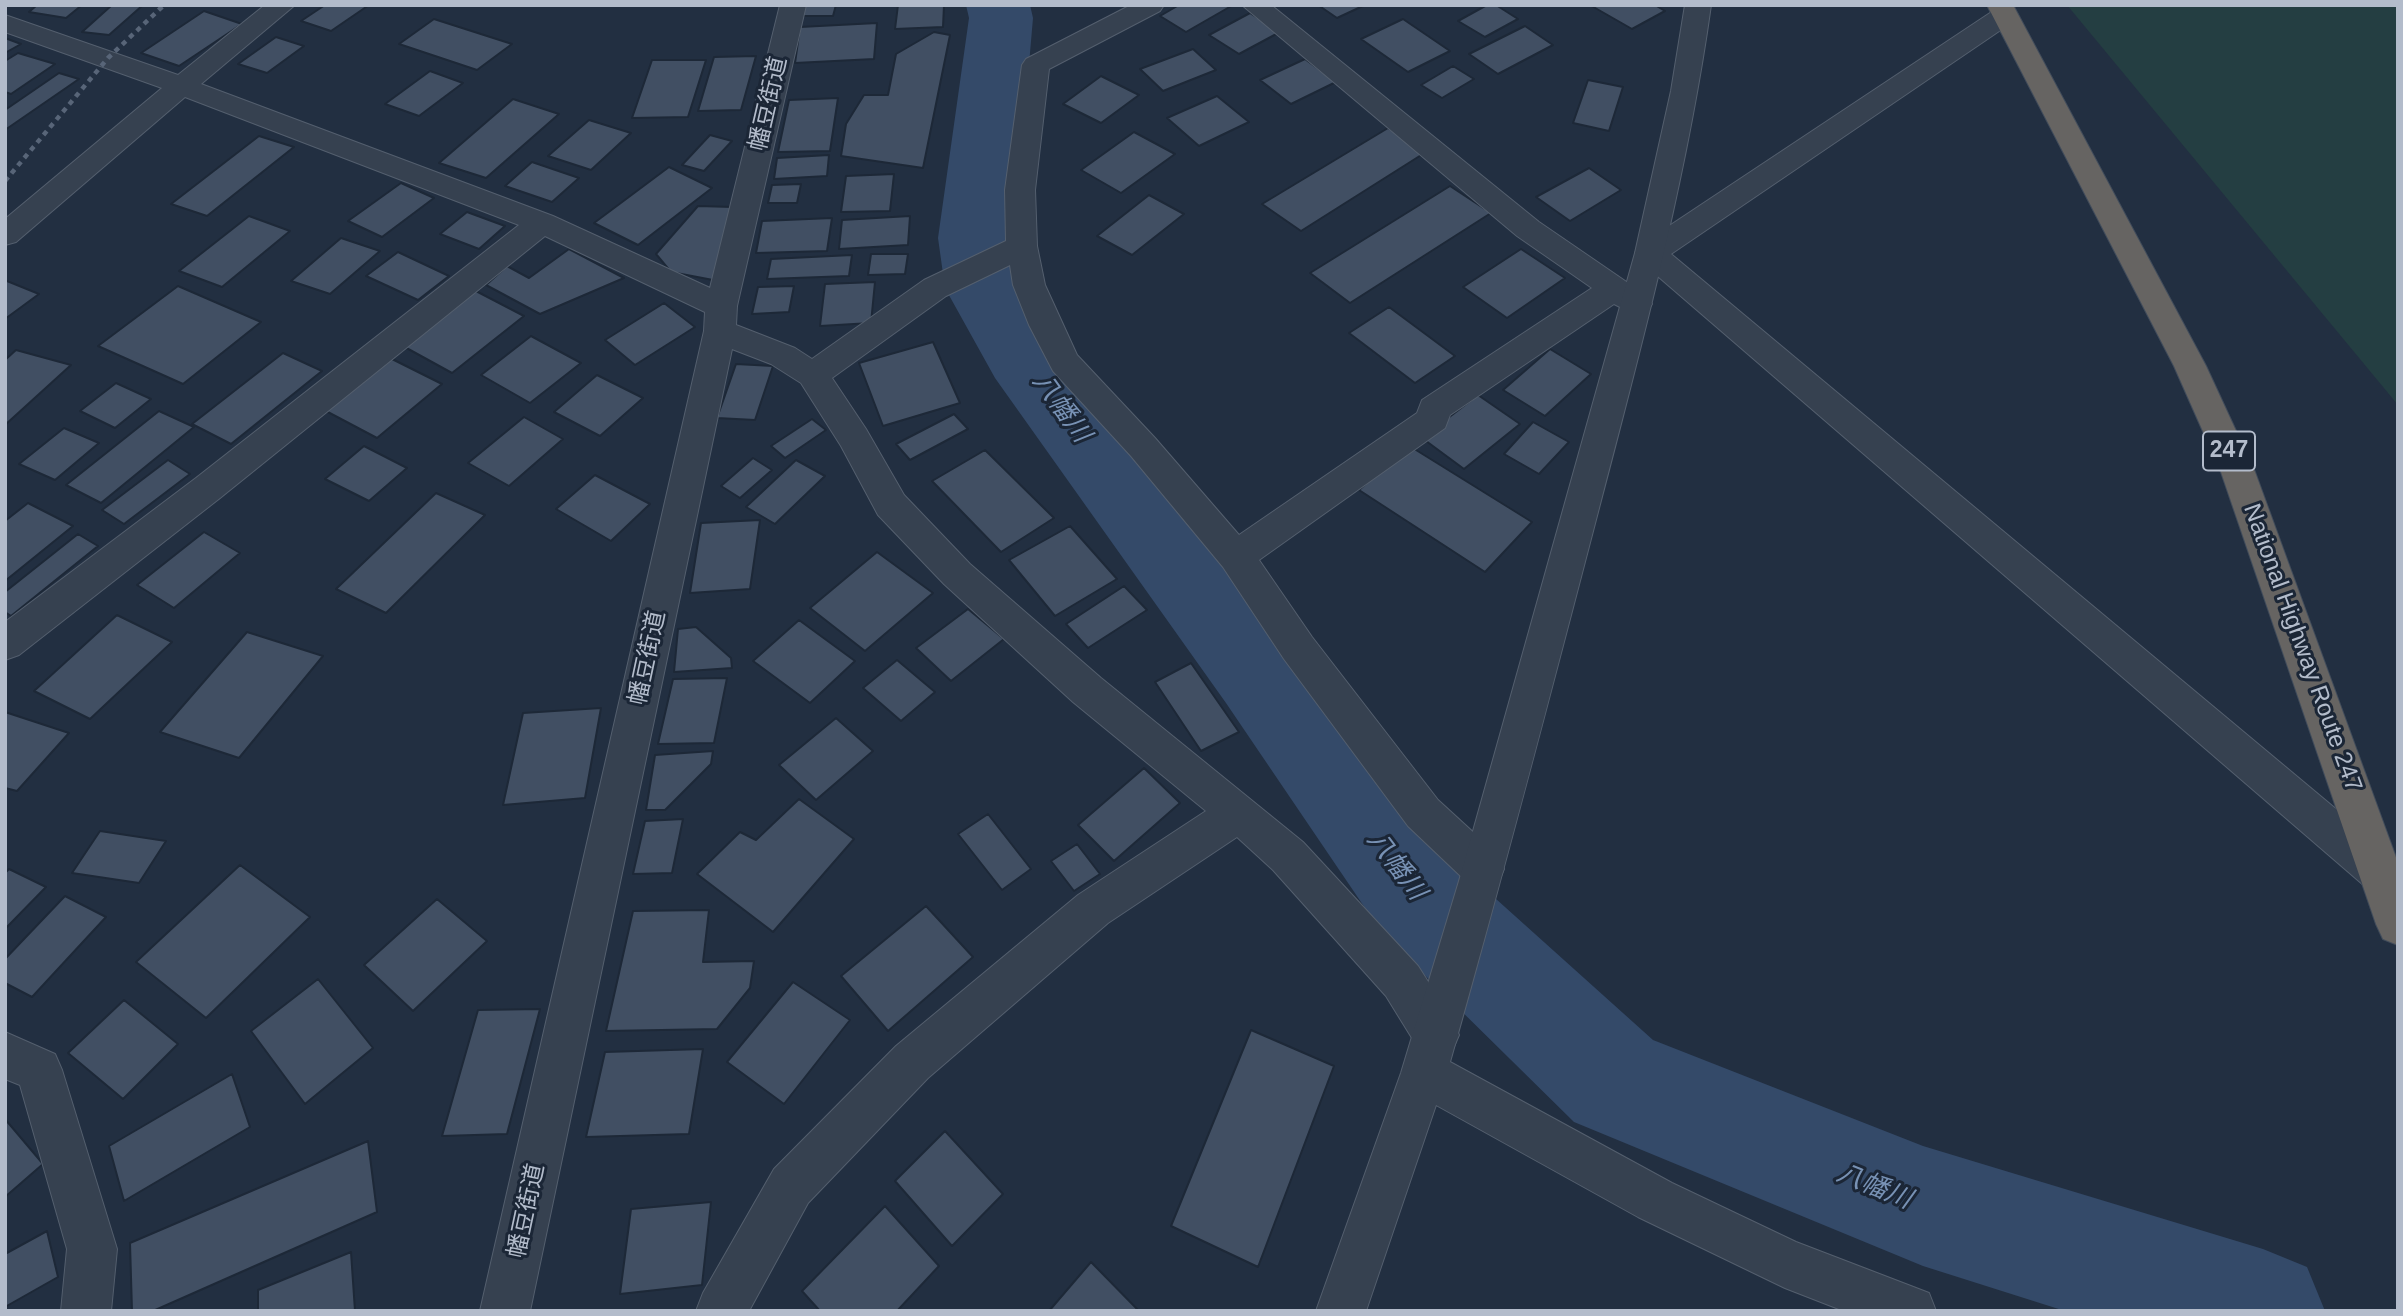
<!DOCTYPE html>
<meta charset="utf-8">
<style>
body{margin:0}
#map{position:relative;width:2403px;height:1316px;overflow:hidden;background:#222f41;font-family:Helvetica,sans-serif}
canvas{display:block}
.frame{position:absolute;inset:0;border:7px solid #b3bccb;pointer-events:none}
</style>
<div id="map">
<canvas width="2403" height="1316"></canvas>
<div class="frame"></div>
</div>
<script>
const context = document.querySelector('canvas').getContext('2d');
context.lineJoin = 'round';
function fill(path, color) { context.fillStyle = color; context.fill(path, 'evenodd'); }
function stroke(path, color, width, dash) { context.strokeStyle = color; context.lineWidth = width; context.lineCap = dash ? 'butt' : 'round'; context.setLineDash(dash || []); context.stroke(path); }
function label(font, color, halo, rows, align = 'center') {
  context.font = font + ' Helvetica,"Noto Sans JP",sans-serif'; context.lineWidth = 6; context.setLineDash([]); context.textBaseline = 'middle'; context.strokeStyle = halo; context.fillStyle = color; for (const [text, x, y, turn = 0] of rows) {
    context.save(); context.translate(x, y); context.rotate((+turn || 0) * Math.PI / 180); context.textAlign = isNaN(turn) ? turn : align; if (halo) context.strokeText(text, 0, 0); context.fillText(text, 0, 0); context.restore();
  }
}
const green = new Path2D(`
 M2067 5H2398V405Z`);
const river = new Path2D(`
 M966 5H1030L1033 18 1014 238 1023 288 1053 338 1294 647 1456 863 1653 1040 1923 1146 2263 1249 2307 1267 2325 1311H2065L1923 1266 1574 1122 1382 933 1226 703 995 378 945 288 938 238 969 18Z`);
const building = new Path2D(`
 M37 5H82L66 18 29 12Z
 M112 5H143L109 35 82 32Z
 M325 5H369L331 31 301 21Z
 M804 5H836L833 16H801Z
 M898 5H944L943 27 895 29Z
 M1179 5H1233L1186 32 1160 16Z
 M1318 5H1365L1337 18Z
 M1487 5H1496L1518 19 1485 37 1458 21Z
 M1590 5H1655L1665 11 1632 29Z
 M204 11 242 24 179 66 141 53Z
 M1250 13 1280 32 1239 54 1209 35Z
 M434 19 512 44 477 70 399 44Z
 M1403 19 1450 51 1408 72 1361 39Z
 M877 23 874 59 795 63 800 27Z
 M1525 26 1553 45 1498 74 1469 54Z
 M934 32 950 35 923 168 841 156 846 124 864 95H888L896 54Z
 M276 37 304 46 267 73 238 64Z
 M5 38 21 44 5 53Z
 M1193 49 1216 70 1163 91 1140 69Z
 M18 53 55 64 11 94 5 92V61Z
 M756 56 741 110 698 111 714 57Z
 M1305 59 1336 82 1291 104 1260 80Z
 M652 60H706L688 117 632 118Z
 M1453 66 1474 79 1442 98 1421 85Z
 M430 71 463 83 419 116 385 104Z
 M59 73 79 79 5 130V110Z
 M1101 76 1139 95 1101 123 1063 104Z
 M1588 80 1623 87 1609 131 1573 123Z
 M1217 96 1249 122 1199 146 1167 118Z
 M838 98 830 151 778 152 789 100Z
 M513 99 559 114 486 178 439 163Z
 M589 120 631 133 591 170 548 156Z
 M1388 128 1426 152 1301 231 1262 204Z
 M1134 132 1175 154 1121 193 1081 170Z
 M710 135 732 141 704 171 682 165Z
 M259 136 294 147 207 216 171 204Z
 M829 155 827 176 774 179 777 158Z
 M532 162 579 178 552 202 505 186Z
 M669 167 712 188 638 245 594 223Z
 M1589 168 1621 190 1570 221 1536 197Z
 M894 174 890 211 841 212 846 176Z
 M401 183 434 198 382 237 348 221Z
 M801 184 797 203H768L772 185Z
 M1450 186 1491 213 1350 303 1310 273Z
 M1149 195 1184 214 1132 255 1097 236Z
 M698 206 733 207 713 280 671 272 656 254Z
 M467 212 505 226 479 249 440 234Z
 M249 216 290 231 222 287 179 271Z
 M910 216 908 245 839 249 842 220Z
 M832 218 827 251 756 253 762 221Z
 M341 238 380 251 330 294 291 281Z
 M569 249 624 278 540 314 486 285 507 266 529 278Z
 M1521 249 1565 278 1507 318 1463 287Z
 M398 252 449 276 418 300 366 276Z
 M871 254H908L905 274 868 275Z
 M852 255 849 276 767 279 771 259Z
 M7 281 39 294 5 319V282Z
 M875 282 871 323 820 326 825 284Z
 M178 286 261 322 183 384 98 346Z
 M794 286 789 312 752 314 758 287Z
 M474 290 524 316 452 373 401 345Z
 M664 303 695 327 635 365 605 340Z
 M1389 307 1455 356 1415 383 1349 333Z
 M531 336 581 363 530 403 481 375Z
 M933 342 960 403 883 426 859 363Z
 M1550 349 1591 374 1545 416 1503 390Z
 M16 350 71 365 5 425V360Z
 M283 353 322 371 231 444 192 424Z
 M390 358 442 384 377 438 324 410Z
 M736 364 773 366 755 420 717 418Z
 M597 375 643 398 600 436 554 412Z
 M116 383 151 399 115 428 80 411Z
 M1478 395 1520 424 1464 469 1422 438Z
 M159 411 194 427 101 503 66 485Z
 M954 414 968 429 910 460 896 444Z
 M524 417 563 439 509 486 468 463Z
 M812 419 826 430 785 458 771 446Z
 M1533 422 1569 442 1539 474 1504 454Z
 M64 428 99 443 55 480 19 464Z
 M1408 445 1532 522 1485 572 1359 490Z
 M364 446 407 468 369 501 325 479Z
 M985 450 1054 518 1001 552 932 481Z
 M753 458 772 470 740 498 721 486Z
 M168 460 190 474 124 524 102 510Z
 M796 460 825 476 775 524 746 507Z
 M595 475 650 504 611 541 556 509Z
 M436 493 485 515 386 613 336 589Z
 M28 503 73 526 5 581V521Z
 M760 520 750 589 690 593 701 523Z
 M1070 526 1117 579 1055 616 1009 560Z
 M204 532 240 553 174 608 137 585Z
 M78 534 98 546 11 616 5 612V592Z
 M877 552 933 593 865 651 810 608Z
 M1124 586 1147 610 1088 648 1066 624Z
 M968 609 1004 639 951 681 916 648Z
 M117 615 172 642 90 719 34 691Z
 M799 620 855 661 810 703 753 661Z
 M696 627 731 658 732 668 674 672 678 629Z
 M247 632 323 656 239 758 160 732Z
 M897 660 935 692 901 721 863 688Z
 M1191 663 1239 732 1201 751 1155 682Z
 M727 678 714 743 658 744 673 679Z
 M601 708 585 798 503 805 523 713Z
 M5 712 69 733 17 791 5 788Z
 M836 718 873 751 816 800 779 765Z
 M713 751 711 764 665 810H646L655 755Z
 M1144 768 1180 803 1114 861 1078 825Z
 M799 799 854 839 773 932 697 874 740 832 756 840Z
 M988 814 1031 869 1002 890 958 834Z
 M683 819 672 873 633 874 645 821Z
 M100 831 166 841 139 883 72 873Z
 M1077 844 1100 874 1074 891 1051 861Z
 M240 865 310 917 206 1018 136 962Z
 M9 869 46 887 5 929V873Z
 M65 896 106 917 32 997 5 983V959Z
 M437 899 487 941 413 1011 364 965Z
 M926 906 973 957 888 1031 841 976Z
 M709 910 703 962 754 961 750 988 717 1029 606 1031 633 911Z
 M318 979 373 1048 305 1104 251 1031Z
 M793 982 850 1020 784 1104 727 1062Z
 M124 1000 178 1044 123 1099 68 1053Z
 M540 1009 507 1134 442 1136 478 1010Z
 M1251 1030 1334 1066 1258 1267 1171 1226Z
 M703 1049 689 1134 586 1137 605 1052Z
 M232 1074 250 1127 124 1201 109 1146Z
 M5 1119 43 1164 5 1197Z
 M945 1131 1003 1194 952 1246 895 1181Z
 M368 1141 377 1212 153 1311H132L130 1243Z
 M711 1202 702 1285 620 1294 631 1209Z
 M885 1206 939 1266 897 1311H820L802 1291Z
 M47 1231 58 1277 5 1307V1254Z
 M351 1252 355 1311H258V1290Z
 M1091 1262 1139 1311H1049Z`);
const minor = new Path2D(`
 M265 5H295L201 84 553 216 710 288 780 5H806L737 306 736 325 795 348 812 359 924 280 1006 241 1005 190 1022 65 1026 59 1131 5H1164L1160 11 1049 69 1035 190 1037 246 1045 285 1077 355 1155 438 1239 535 1417 413 1422 400 1592 288 1517 236 1242 5H1271L1539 222 1647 296 1652 304 1647 312 1636 315 1614 304 1450 415 1445 428 1259 560 1312 637 1438 800 1498 855 1504 869 1498 883 1483 889 1468 883 1408 826 1284 659 1223 567 1131 456 1053 371 1029 325 1013 285 1010 265 946 296 832 378 866 429 904 495 970 564 1101 678 1303 842 1418 966 1452 1019 1459 1035 1452 1051 1436 1058 1420 1051 1386 996 1273 870 1237 837 1108 923 928 1078 808 1203 749 1311H696L703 1293 774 1169 896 1046 1078 895 1206 811 1073 702 944 584 878 515 841 446 801 383 771 364 732 349 530 1311H480L704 331 705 312 545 236 220 498 19 655 5 660V622L196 478 519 225 185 97 16 242 5 245V219L162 88 5 32V15L178 75Z
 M2005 7 2014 9 2018 15 2014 21 1671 254 2397 860V888L2382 894 2367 888 1639 260 1635 253 1639 246 1996 9Z
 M5 1032 55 1054 62 1070 117 1249 111 1311H61L67 1249 20 1085 5 1079Z`);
const tertiary = new Path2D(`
 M1685 5H1711C1687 177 1642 344 1598 512 1550 696 1502 879 1450 1062L1672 1183 1796 1242 1929 1293 1936 1311H1844L1785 1288 1638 1217 1436 1105 1366 1311H1316L1401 1073 1459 881 1635 253 1671 91Z`);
const trunk = new Path2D(`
 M1987 5H2013L2206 366 2255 472 2398 863V945L2383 939 2376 924 2221 472 2174 366Z`);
const rail = new Path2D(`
 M5 181 108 58 164 5`);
const shields = [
 [2229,451,52]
];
const shieldNames = [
 ["247",2229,451]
];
const streetNames = [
 ["幡豆街道",769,104,-77],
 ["National Highway Route 247",2302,648,70],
 ["幡豆街道",648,658,-78],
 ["幡豆街道",527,1211,-78]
];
const waterNames = [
 ["八幡川",1061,408,54],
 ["八幡川",1396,866,53],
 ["八幡川",1874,1187,22]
];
fill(green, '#243e42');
fill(river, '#344a69');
fill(building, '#414f63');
stroke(building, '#1d2837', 2);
stroke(minor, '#545f6e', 2);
stroke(tertiary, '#545f6e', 2);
stroke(trunk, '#414c5b', 2);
fill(minor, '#364150');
fill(tertiary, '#364150');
fill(trunk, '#666462');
stroke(rail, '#586578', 4.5, [5, 5]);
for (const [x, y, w] of shields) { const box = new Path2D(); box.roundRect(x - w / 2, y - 19.5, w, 39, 5); context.fillStyle = '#1b2636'; context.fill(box); stroke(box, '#b3bccb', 2); }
label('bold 23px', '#b3bccb', null, shieldNames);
label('24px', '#b3bccb', '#1b2636', streetNames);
label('italic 26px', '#7892b5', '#1b2636', waterNames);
</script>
